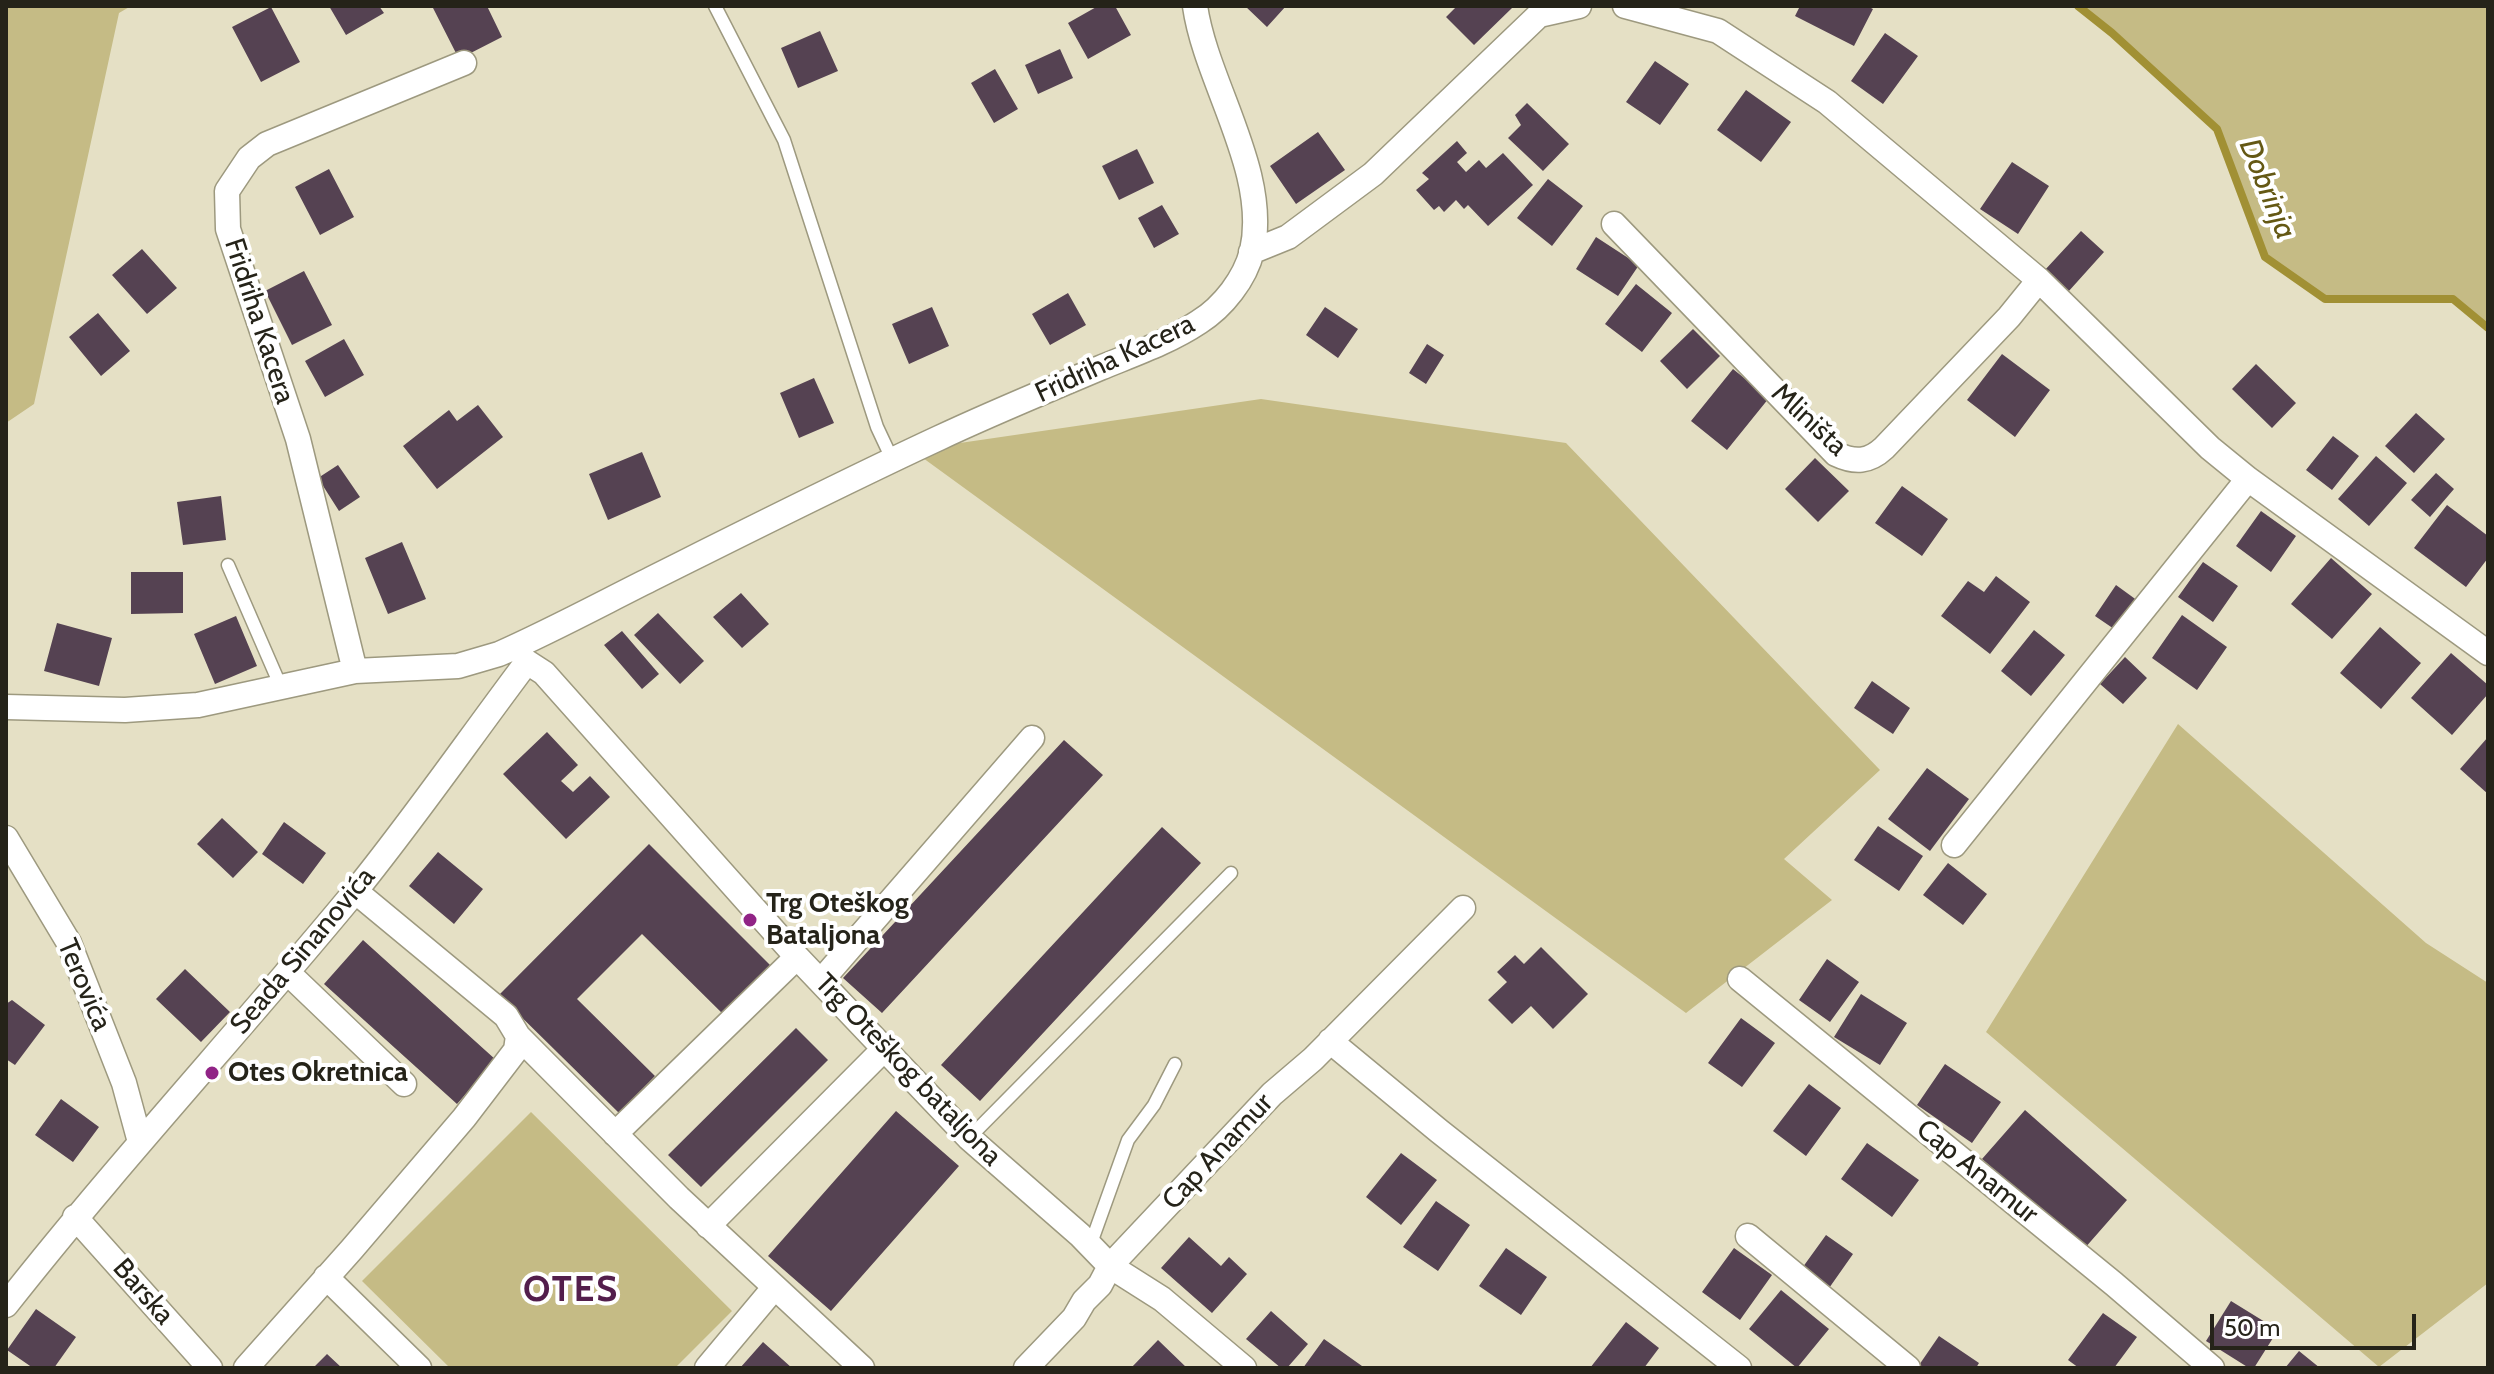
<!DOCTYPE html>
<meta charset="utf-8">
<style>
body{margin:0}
#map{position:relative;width:2494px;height:1374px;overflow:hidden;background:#e5e0c5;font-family:Cabin,sans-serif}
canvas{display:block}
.frame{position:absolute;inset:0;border:8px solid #252319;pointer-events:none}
.scale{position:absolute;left:2210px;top:1314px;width:206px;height:36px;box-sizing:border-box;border:4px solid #252319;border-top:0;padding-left:10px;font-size:24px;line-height:28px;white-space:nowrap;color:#252319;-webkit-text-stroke:6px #fff;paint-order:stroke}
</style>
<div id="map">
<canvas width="2494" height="1374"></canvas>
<div class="frame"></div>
<div class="scale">50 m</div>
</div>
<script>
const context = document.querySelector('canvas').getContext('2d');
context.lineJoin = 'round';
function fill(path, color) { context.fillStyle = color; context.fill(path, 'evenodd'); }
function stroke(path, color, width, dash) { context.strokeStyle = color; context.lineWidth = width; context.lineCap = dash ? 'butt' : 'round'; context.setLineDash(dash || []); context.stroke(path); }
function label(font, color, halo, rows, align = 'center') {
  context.font = font + ' Cabin,sans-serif'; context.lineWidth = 8; context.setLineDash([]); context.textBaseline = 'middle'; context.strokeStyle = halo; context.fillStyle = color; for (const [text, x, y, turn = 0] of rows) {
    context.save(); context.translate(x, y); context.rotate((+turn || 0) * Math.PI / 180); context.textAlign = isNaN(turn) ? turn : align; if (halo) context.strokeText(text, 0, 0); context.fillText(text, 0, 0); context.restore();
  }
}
const green = new Path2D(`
 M6 6H131L119 13 34 404 6 423Z
 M2078 6H2488V328L2453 299H2325L2265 257 2217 129 2112 33Z
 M1261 399 1566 443 1880 770 1784 859 1832 900 1686 1013 912 450Z
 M2178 724 2426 943 2488 983V1283L2379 1367 1986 1032Z
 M531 1112 732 1311 675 1368H450L362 1281Z`);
const stream = new Path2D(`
 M2078 6 2112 33 2217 129 2265 257 2325 299H2453L2488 328`);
const building = new Path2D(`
 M329 6H379L384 13 346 35Z
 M432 6H487L502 37 459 59Z
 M1098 6H1115L1131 35 1088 59 1068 23Z
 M1245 6H1286L1267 27Z
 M1457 6H1510L1512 8 1474 45 1446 17Z
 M1800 6H1867L1873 9 1854 46 1795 16Z
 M271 7 300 62 261 82 232 27Z
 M820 31 838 71 798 88 781 48Z
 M1885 33 1918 56 1883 104 1851 81Z
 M1060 49 1073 78 1038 94 1025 65Z
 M1655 61 1689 84 1660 125 1626 102Z
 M995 69 1018 109 994 123 971 83Z
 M1746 90 1791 122 1761 162 1717 130Z
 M1527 103 1569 144 1543 171 1508 138 1521 125 1515 115Z
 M1318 132 1345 170 1296 204 1270 166Z
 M1457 141 1467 153 1457 162 1466 172 1479 160 1486 168 1503 153 1533 185 1488 226 1468 205 1464 209 1456 200 1444 212 1439 206 1434 210 1416 190 1429 179 1422 173Z
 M1137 149 1154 183 1119 200 1102 166Z
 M2012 162 2049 186 2018 234 1980 209Z
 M329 169 354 217 320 235 295 187Z
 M1548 179 1583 206 1552 246 1517 218Z
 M1162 205 1179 234 1154 248 1138 218Z
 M2081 231 2104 252 2068 292 2044 271Z
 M1596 237 1639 265 1618 296 1576 269Z
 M142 249 177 288 147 314 112 275Z
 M304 271 332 325 292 345 265 291Z
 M1636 284 1672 313 1642 352 1605 324Z
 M1068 293 1086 325 1050 345 1032 314Z
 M932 307 949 346 909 364 892 324Z
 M1325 307 1358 329 1338 358 1306 335Z
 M98 313 130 351 101 376 69 337Z
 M1693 329 1720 356 1687 389 1660 361Z
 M344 339 364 375 325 397 305 361Z
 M1427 344 1444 355 1426 384 1409 373Z
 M2002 354 2050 390 2015 437 1967 400Z
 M2256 364 2296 403 2272 428 2232 389Z
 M1733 369 1769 398 1727 450 1691 421Z
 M814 378 834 423 799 438 780 393Z
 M478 405 503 437 437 489 403 446 449 410 457 421Z
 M2416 413 2445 439 2414 473 2385 446Z
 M2333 436 2359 456 2332 490 2306 470Z
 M642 452 661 497 608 520 589 474Z
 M2376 456 2407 483 2369 526 2338 499Z
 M1815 458 1849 491 1818 522 1785 489Z
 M338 465 360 497 339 511 318 478Z
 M2436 473 2454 489 2430 517 2411 500Z
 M1902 486 1948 519 1922 556 1875 523Z
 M221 496 226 540 183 545 177 502Z
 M2447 505 2488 536V558L2466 587 2414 548Z
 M2261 511 2296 536 2271 572 2236 546Z
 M402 542 426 599 388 614 365 558Z
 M2331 558 2372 594 2332 639 2291 604Z
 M2203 562 2238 586 2213 622 2178 597Z
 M131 572H183V613L131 614Z
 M1996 576 2030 602 1990 654 1941 616 1968 581 1984 592Z
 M2116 585 2138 601 2117 631 2095 616Z
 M741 593 769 624 742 648 713 617Z
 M658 613 704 661 680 684 634 635Z
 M2182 615 2227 647 2197 690 2152 658Z
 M236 616 257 666 215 684 194 634Z
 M57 623 112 638 99 686 44 671Z
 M2380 627 2421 663 2381 709 2340 673Z
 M2034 630 2065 655 2031 696 2001 671Z
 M622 631 659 674 642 689 604 645Z
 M2451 653 2488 685V694L2452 735 2411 698Z
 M2125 657 2147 678 2123 704 2100 684Z
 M1872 681 1910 708 1893 734 1854 708Z
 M547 732 578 765 561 781 573 792 590 776 610 797 566 839 503 774Z
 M2488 737V794L2460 769Z
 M1064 740 1103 775 882 1013 843 978Z
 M1927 768 1969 799 1930 851 1888 819Z
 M222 818 258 852 233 878 197 844Z
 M284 822 326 853 303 884 262 854Z
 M1878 826 1923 856 1899 891 1854 860Z
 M1162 827 1201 863 980 1101 941 1065Z
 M649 844 775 970 727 1018 642 934 577 999 655 1076 619 1113 499 995Z
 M438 852 483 889 454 924 409 886Z
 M1948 863 1987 894 1963 925 1923 895Z
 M363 940 496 1060 457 1104 324 984Z
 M1541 947 1588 994 1553 1029 1531 1006 1512 1024 1488 1000 1507 982 1497 972 1515 955 1524 964Z
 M1827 959 1859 982 1830 1022 1799 1000Z
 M185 969 230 1012 201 1042 156 999Z
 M1861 994 1907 1023 1880 1065 1834 1037Z
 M12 1000 45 1025 15 1065 6 1059V1004Z
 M1741 1018 1775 1043 1742 1087 1708 1063Z
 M796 1028 828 1060 701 1187 668 1155Z
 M1945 1064 2001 1102 1972 1143 1917 1105Z
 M1809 1084 1841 1108 1806 1156 1773 1131Z
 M61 1099 99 1127 73 1162 35 1135Z
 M2025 1110 2127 1200 2084 1249 1982 1159Z
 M896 1111 959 1166 831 1311 768 1256Z
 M1867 1143 1919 1180 1892 1217 1841 1179Z
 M1401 1153 1437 1180 1401 1225 1366 1197Z
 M1436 1201 1470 1225 1438 1271 1403 1247Z
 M1826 1235 1853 1254 1827 1291 1800 1271Z
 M1189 1237 1221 1266 1229 1257 1247 1274 1212 1313 1161 1268Z
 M1506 1248 1547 1277 1521 1315 1479 1286Z
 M1734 1248 1772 1275 1740 1320 1702 1292Z
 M1781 1290 1829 1329 1797 1368 1749 1329Z
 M2231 1301 2278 1330 2254 1368H2249L2206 1341Z
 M36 1309 76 1337 54 1368H33L7 1350Z
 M1271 1311 1308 1344 1287 1368H1281L1246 1339Z
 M2103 1313 2137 1337 2114 1368H2079L2068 1360Z
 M1626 1322 1659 1348 1644 1368H1590Z
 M1939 1336 1979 1363 1976 1368H1917Z
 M1324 1339 1362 1366 1361 1368H1303Z
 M1158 1340 1187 1368H1131Z
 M763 1342 792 1368H740Z
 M2299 1351 2320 1368H2285Z
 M327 1354 342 1368H313Z`);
const lane = new Path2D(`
 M715 6 784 140 877 427 892 459
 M228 565 281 687
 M969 1138 1231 873
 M1090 1246 1128 1140 1154 1105 1175 1064`);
const street = new Path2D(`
 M1625 6 1718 31 1827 102 2039 280 2210 448 2248 479 2488 653
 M1614 224 1836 454C1855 463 1869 462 1884 448L2009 317 2039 280
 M1251 252 1288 237 1373 174 1539 15 1579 6
 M527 662 544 673 797 957 969 1138 1080 1235 1110 1266 1162 1299 1244 1368
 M355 671 298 439 228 229 227 191 249 158 267 144 464 63
 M6 707 125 710 198 705 355 671 458 666 499 654C551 631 601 604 651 579 747 531 842 483 939 438 992 413 1046 391 1100 368 1134 354 1169 342 1199 322 1223 307 1245 279 1252 251 1270 172 1206 83 1195 6
 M6 838 69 943 124 1083 140 1142
 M1954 845 2248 479
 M287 972 404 1084
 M1740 979 2114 1284 2212 1368
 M821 981 1032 738
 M518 1036 679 1198 862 1368
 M1330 1041 1439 1131 1739 1368
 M615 1134 797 957
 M75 1217 210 1368
 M708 1226 884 1049
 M1748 1236 1908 1368
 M326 1277 419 1368
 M6 1305C117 1164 239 1032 353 894 414 819 469 739 527 662
 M246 1368 352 1249 464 1118 516 1050 518 1036 506 1016 355 891
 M707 1368 774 1288
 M1026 1368 1074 1318 1084 1301 1100 1285 1110 1266 1272 1094 1313 1059 1463 908`);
const markers = [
 [750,920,8,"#912486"],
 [212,1073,8,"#912486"]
];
const streetNames = [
 ["Fridriha Kacera",259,321,72],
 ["Fridriha Kacera",1115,359,-25],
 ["Mliništa",1809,420,43],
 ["Seada Sinanovića",303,951,-50],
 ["Terovića",84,985,67],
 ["Trg Oteškog bataljona",908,1070,46],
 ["Cap Anamur",1218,1152,-47],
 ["Cap Anamur",1977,1172,39],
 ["Barska",143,1292,49]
];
const poiNames = [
 ["Trg Oteškog",766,904],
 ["Bataljona",766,936],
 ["Otes Okretnica",228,1073]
];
const waterNames = [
 ["Dobrinja",2267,189,68]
];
const districtNames = [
 ["OTES",571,1290]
];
fill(green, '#c5bb85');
stroke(stream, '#a19034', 8);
fill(building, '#554252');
stroke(lane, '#9d997f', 15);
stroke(street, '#9d997f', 27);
stroke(lane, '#fff', 12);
stroke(street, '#fff', 24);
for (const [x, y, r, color] of markers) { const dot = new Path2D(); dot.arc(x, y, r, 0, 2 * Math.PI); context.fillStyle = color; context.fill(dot); stroke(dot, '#fff', 3); }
label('28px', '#252319', '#fff', streetNames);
label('bold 28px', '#252319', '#fff', poiNames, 'left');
label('italic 30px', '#645814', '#fff', waterNames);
context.letterSpacing = '2px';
label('bold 36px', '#531e4c', '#fff', districtNames);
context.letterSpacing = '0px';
</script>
